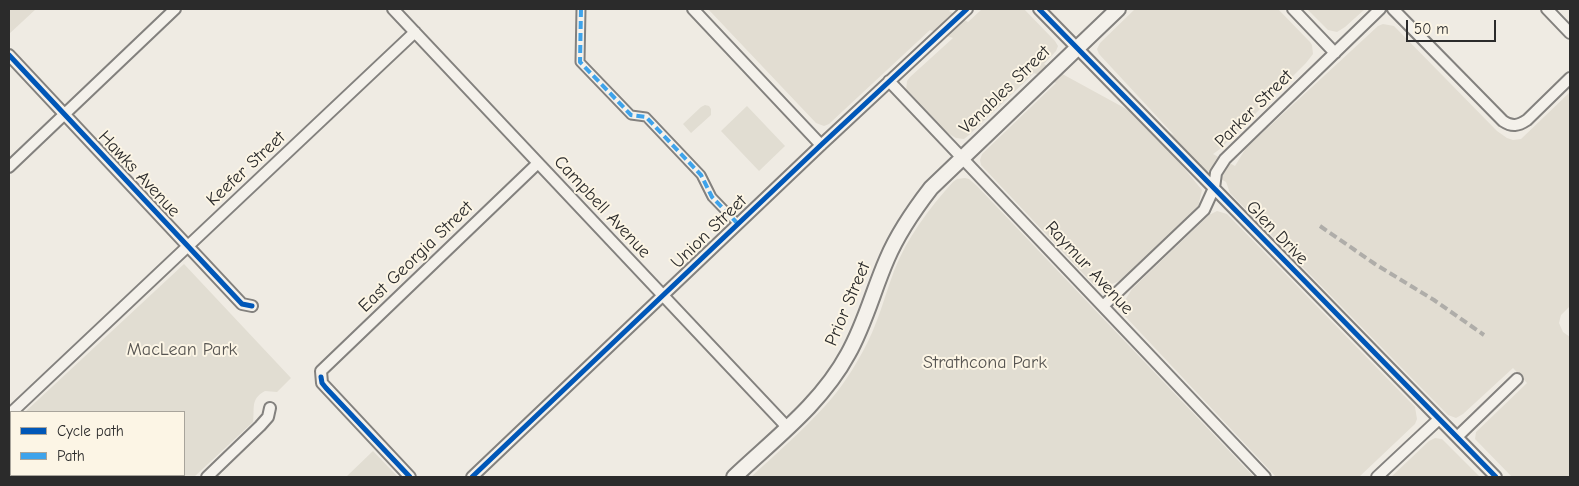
<!DOCTYPE html>
<style>
body{margin:0}
#map{position:relative;width:1579px;height:486px;overflow:hidden;background:#efebe3;font-family:"Comic Neue",sans-serif}
canvas{display:block}
.frame{position:absolute;inset:0;border:10px solid #2b2b2b;pointer-events:none}
.legend{position:absolute;left:10px;top:411px;width:175px;height:65px;box-sizing:border-box;background:#fcf5e5;border:1px solid #a8a49b;margin:0;padding:6px 9px;list-style:none;font-size:15px;color:#2b2b2b}
.legend li{display:flex;align-items:center;gap:10px;height:25px}
.legend b{width:25px;border:1px solid #a8a49b}
.scale{position:absolute;left:1406px;top:20px;width:90px;height:22px;box-sizing:border-box;border:2px solid #2b2b2b;border-top:0;padding-left:6px;font-size:15px;line-height:18px;white-space:nowrap;color:#2b2b2b;-webkit-text-stroke:4px #fcf5e5;paint-order:stroke}
</style>
<div id="map">
<canvas width="1579" height="486"></canvas>
<div class="frame"></div>
<ul class="legend">
<li><b style="height:6px;background:#0057b8"></b>Cycle path</li>
<li><b style="height:6px;background:#3ea3eb"></b>Path</li>
</ul>
<div class="scale">50 m</div>
</div>
<script>
const context = document.querySelector('canvas').getContext('2d');
context.lineJoin = 'round';
function fill(path, color) { context.fillStyle = color; context.fill(path, 'evenodd'); }
function stroke(path, color, width, dash) { context.strokeStyle = color; context.lineWidth = width; context.lineCap = dash ? 'butt' : 'round'; context.setLineDash(dash || []); context.stroke(path); }
function label(font, color, halo, rows, align = 'center') {
  context.font = font + ' "Comic Neue",sans-serif'; context.lineWidth = 4; context.setLineDash([]); context.textBaseline = 'middle'; context.strokeStyle = halo; context.fillStyle = color; for (const [text, x, y, turn = 0] of rows) {
    context.save(); context.translate(x, y); context.rotate((+turn || 0) * Math.PI / 180); context.textAlign = isNaN(turn) ? turn : align; if (halo) context.strokeText(text, 0, 0); context.fillText(text, 0, 0); context.restore();
  }
}
const built = new Path2D(`
 M9 9H36L9 34Z
 M708 9H952L949 11 968 22 982 9H1024L1055 41 1058 46 1056 51 1044 64 1174 135 1099 54 1097 49 1100 43 1135 9H1278L1310 42 1312 45 1313 54 1306 63 1220 149 1213 154 1235 166 1246 148 1378 26 1383 24 1394 26 1497 131 1507 138 1513 140 1521 139 1570 92V306L1561 315 1559 323 1563 332 1570 337V477H1512L1475 439 1476 432 1527 383 1513 368 1463 414 1456 418 1448 415 1230 193 1226 182 1168 149 1202 190 1198 207 1125 277 1117 282 1104 287 1097 286 1093 284 981 165 980 160 982 154 1056 83 1034 73 969 135 964 139 956 138 941 129 909 96 906 91 907 81 910 77 953 38 930 30 829 124 824 126 816 123Z
 M1307 9H1365L1345 27 1337 32 1328 30Z
 M1217 211 1227 214 1415 407 1417 419 1415 424 1359 477H1276L1123 314 1122 305 1132 289 1209 215Z
 M1435 438 1442 439 1480 477H1391L1429 441Z`);
const green = new Path2D(`
 M705 105 709 106 711 109V115L691 133 683 124 701 107Z
 M747 106 785 146 759 171 721 131Z
 M965 178 969 179 977 186 1254 477H751C776 454 802 431 825 406 840 390 852 371 862 353 877 327 884 298 894 271 907 238 929 208 953 182L957 179Z
 M184 264 291 378 277 392 265 391C250 399 255 408 253 422L194 477H9V427L11 425V475H184V412H25Z
 M373 451 398 477H346Z`);
const pedestrian = new Path2D(`
 M581 9 580 62 631 115 646 117 701 175 712 197 738 224`);
const minor = new Path2D(`
 M393 9 787 427
 M693 9 821 145
 M1039 9 1496 477
 M1293 9 1335 53
 M1393 9 1503 121C1512 127 1518 126 1527 120L1570 78
 M1547 9 1570 33
 M9 55 242 304 252 306
 M889 81 1265 477
 M9 167 175 9
 M1103 306 1204 210 1214 188 1216 173 1225 159 1380 9
 M12 412 415 32
 M1457 437 1517 379
 M207 477 260 426 268 417 270 408
 M410 477 322 383 321 371 538 163
 M472 477 821 145 967 9
 M1377 477 1439 419`);
const secondary = new Path2D(`
 M734 477C774 439 821 404 848 354 865 324 873 291 887 259 898 233 914 210 931 188L1118 9`);
const rail = new Path2D(`
 M1320 226 1375 264 1434 300 1484 335`);
const quiet = new Path2D(`
 M581 9 580 62 631 115 646 117 701 175 712 197 738 224`);
const cycleway = new Path2D(`
 M1039 9 1496 477
 M9 55 242 304 252 306
 M321 377 322 383 326 388 410 477
 M472 477 821 145 967 9`);
const streetNames = [
 ["Venables Street",1005,90,-44],
 ["Parker Street",1254,109,-45],
 ["Keefer Street",246,169,-43],
 ["Hawks Avenue",139,174,47],
 ["Campbell Avenue",602,207,47],
 ["Union Street",709,232,-44],
 ["Glen Drive",1277,233,46],
 ["East Georgia Street",416,257,-44],
 ["Raymur Avenue",1089,268,47],
 ["Prior Street",848,304,-67]
];
const parkNames = [
 ["MacLean Park",182,350],
 ["Strathcona Park",985,363]
];
fill(built, '#e2ddd2');
fill(green, '#e1ddd2');
stroke(pedestrian, '#83817e', 11);
stroke(minor, '#83817e', 14);
stroke(secondary, '#83817e', 18);
stroke(pedestrian, '#f4f1eb', 7);
stroke(minor, '#f4f1eb', 10);
stroke(secondary, '#f4f1eb', 14);
stroke(rail, '#afada9', 4, [8, 4]);
stroke(quiet, '#3ea3eb', 4, [8, 4]);
stroke(cycleway, '#0057b8', 5);
label('18px', '#2b2b2b', '#fcf5e5', streetNames);
label('18px', '#565451', '#fcf5e5', parkNames);
</script>
